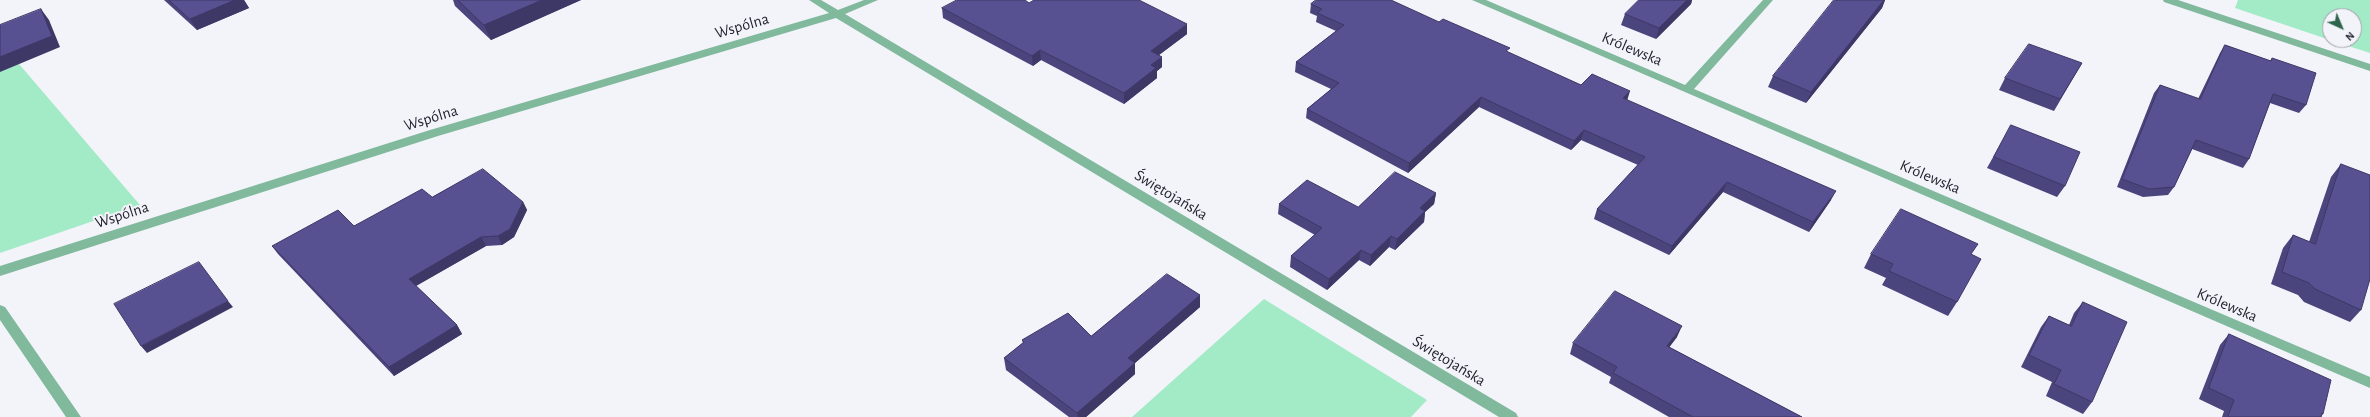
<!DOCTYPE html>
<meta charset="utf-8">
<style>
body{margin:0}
#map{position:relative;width:2370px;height:417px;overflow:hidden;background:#f3f3fa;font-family:"Alegreya Sans",sans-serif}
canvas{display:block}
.north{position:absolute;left:2322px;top:8px;width:40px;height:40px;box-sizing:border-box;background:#f3f3fa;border:1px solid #a0a0a9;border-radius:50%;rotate:136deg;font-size:11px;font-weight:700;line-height:16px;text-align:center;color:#242330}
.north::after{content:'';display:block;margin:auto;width:14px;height:18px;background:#2e644b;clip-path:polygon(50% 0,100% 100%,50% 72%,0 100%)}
</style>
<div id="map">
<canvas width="2370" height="417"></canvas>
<div class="north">N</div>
</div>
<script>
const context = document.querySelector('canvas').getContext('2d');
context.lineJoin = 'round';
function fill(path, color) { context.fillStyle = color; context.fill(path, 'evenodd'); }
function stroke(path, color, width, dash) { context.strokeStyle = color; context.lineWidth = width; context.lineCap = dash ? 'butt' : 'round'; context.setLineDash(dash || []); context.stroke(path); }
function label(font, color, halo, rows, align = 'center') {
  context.font = font + ' "Alegreya Sans",sans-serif'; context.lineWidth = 4; context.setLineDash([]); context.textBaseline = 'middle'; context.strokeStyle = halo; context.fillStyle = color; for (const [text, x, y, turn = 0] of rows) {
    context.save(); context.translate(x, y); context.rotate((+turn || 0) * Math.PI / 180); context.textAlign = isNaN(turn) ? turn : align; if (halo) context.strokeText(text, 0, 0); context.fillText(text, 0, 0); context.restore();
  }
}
const green = new Path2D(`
 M2238 0H2370V53L2330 40H2354V16H2330V40L2235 8Z
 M0 42 19 64 140 205 0 253Z
 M1264 299 1427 400 1411 417H1132Z`);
const minor = new Path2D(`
 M809 0H821L838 10 864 0H878L845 14 1516 413 1518 417H1499L836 18 438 136 0 276V266L430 130 829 13Z
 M1472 0H1486L1685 85 1763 0H1773L1694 89 2370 377V388Z
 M2163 0H2178L2370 64V71L2164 2Z
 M0 305 5 307 81 417H66L0 320Z`);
const wall = new Path2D(`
 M164 0H244L249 8 197 30Z
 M453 0H581L491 40 455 6Z
 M1639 0H1692L1691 4 1656 39 1621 25 1625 14Z
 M1837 0H1885L1882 8 1806 103 1768 87 1773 76Z
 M1029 3 1187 34 1159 55 1162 67 1157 71V78L1124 104 1041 60 1033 66 943 18 942 8Z
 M1311 4 1439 22 1581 85 1627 100 1831 200 1809 232 1723 192 1669 255 1594 219 1597 209 1638 165 1581 140 1571 150 1479 107 1408 173 1306 118 1307 109 1331 89 1295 72 1296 62 1336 31 1316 22 1317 16 1310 13Z
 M2225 45 2270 61 2272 58 2306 105 2299 113 2270 103 2249 159 2243 168 2192 149 2174 187 2168 195 2143 197 2117 187 2154 93 2160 85 2198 99 2220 53Z
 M2082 63 2054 111 1999 90 2005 78Z
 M2011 125 2065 186 2057 197 1987 168Z
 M2341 164 2361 310 2350 322 2304 302 2298 295 2271 284 2283 248 2293 235 2309 242 2331 177Z
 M1436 193 1434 204 1425 212 1424 222 1395 250 1389 247 1370 266 1359 260 1327 290 1290 267 1291 256 1315 235 1278 214 1279 204 1358 207Z
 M432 197 523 202 527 210 514 237 502 245 486 246 416 286 457 325 462 334 394 376 278 254 272 246 354 226Z
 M1871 254H1972L1957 302 1948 316 1882 285 1886 278 1864 268Z
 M1200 295V307L1135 363V374L1086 417H1069L1006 370 1004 358 1023 343 1022 340 1091 336Z
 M2083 302 2092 402 2083 414 2046 396 2052 382 2021 367 2041 327 2049 316 2069 325 2074 313Z
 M2229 334 2323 414 2321 417H2222L2224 411 2199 399 2220 345Z
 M1677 337 1669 347 1802 417H1669L1609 383 1611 377 1570 354 1573 343Z`);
const shadedWall = new Path2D(`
 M235 0H244L249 8 197 30 190 19Z
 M542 0H581L491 40 484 25Z
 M1687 0H1692L1691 4 1656 39 1659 28Z
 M1884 0H1885L1882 8 1806 103 1811 92Z
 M41 9 49 20 60 47 0 72V57Z
 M1187 24V34L1151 61V51Z
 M1040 50 1041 60 1033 66 1032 56Z
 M1162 57V67L1157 71V78L1124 104V93L1151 65Z
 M1630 91 1627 101 1623 98Z
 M1481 97 1479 107 1408 173 1409 163Z
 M1584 130 1581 140 1571 150 1574 141Z
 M1727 182 1723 192 1669 255 1672 246Z
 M1836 191 1831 200 1809 232 1813 222Z
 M1436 193 1434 204 1425 212 1424 222 1395 250 1397 239 1420 208Z
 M523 202 527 210 514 237 502 245 498 236Z
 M1391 236 1389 247 1370 266 1371 255Z
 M481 237 486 246 414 287 409 279Z
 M1361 250 1359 260 1327 290 1329 279Z
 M1200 295V307L1135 363V374L1086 417H1078L1077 413 1128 358Z
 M228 301 233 307 147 353 141 346Z
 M457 325 462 334 394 376 389 367Z
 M1682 326 1677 337 1662 357 1667 346Z`);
const building = new Path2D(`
 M169 0H235L190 19Z
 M458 0H542L484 25Z
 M957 0H1025L1029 3 1034 0H1139L1187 24 1151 51 1162 57 1151 65 1156 68 1124 93 1040 50 1032 56 942 8Z
 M1316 0H1391L1439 22 1443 19 1510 48 1506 51 1581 85 1592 74 1630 91 1623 98 1836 191 1813 222 1727 182 1672 246 1597 209 1645 157 1584 130 1574 141 1481 97 1409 163 1307 109 1339 83 1296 62 1344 25 1317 13 1322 9 1311 4Z
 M1639 0H1687L1659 28 1625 14Z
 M1834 0 1836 1 1837 0H1884L1811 92 1773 76Z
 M41 9 52 36 0 57V25Z
 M2029 44 2082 63 2060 99 2005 78Z
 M2225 45 2271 61 2272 58 2316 73 2306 105 2273 94 2249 159 2196 140 2174 187 2149 189 2122 179 2160 85 2200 99Z
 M2011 125 2080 152 2065 186 1994 157Z
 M2341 164 2370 175V279L2361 310 2315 289 2309 283 2282 272 2293 235 2315 244Z
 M483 169 523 202 510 229 498 236 481 237 409 279 457 325 389 367 272 246 338 210 354 226 422 189 432 197Z
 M1395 172 1436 193 1420 208 1425 211 1397 239 1391 236 1371 255 1361 250 1329 279 1291 256 1322 228 1279 204 1307 180 1358 207Z
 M1901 209 1978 244 1971 254 1981 259 1957 302 1889 271 1893 264 1871 254Z
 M199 262 228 301 141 346 114 304Z
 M1167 274 1200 295 1128 358 1135 363 1077 413 1004 358 1024 342 1022 340 1068 313 1091 336Z
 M1615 291 1682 326 1667 346 1802 417H1693L1613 373 1617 367 1573 343Z
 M2083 302 2127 322 2092 402 2054 384 2061 370 2029 355 2049 316 2071 326Z
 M2229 334 2331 380 2323 414 2322 413 2321 417H2230L2228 416 2234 400 2209 388Z`);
const streetNames = [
 ["Wspólna",742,26,-16],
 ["Królewska",1632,49,23],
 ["Wspólna",431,118,-17],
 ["Królewska",1930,177,23],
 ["Świętojańska",1171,195,31],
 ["Wspólna",122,215,-18],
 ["Królewska",2227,305,23],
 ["Świętojańska",1449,361,31]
];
fill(green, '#a3ebc6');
fill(minor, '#80b99c');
fill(wall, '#4b457d');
fill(shadedWall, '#3d3866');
fill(building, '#575091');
stroke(building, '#3d3866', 1);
label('16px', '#242330', '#f3f3fa', streetNames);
</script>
